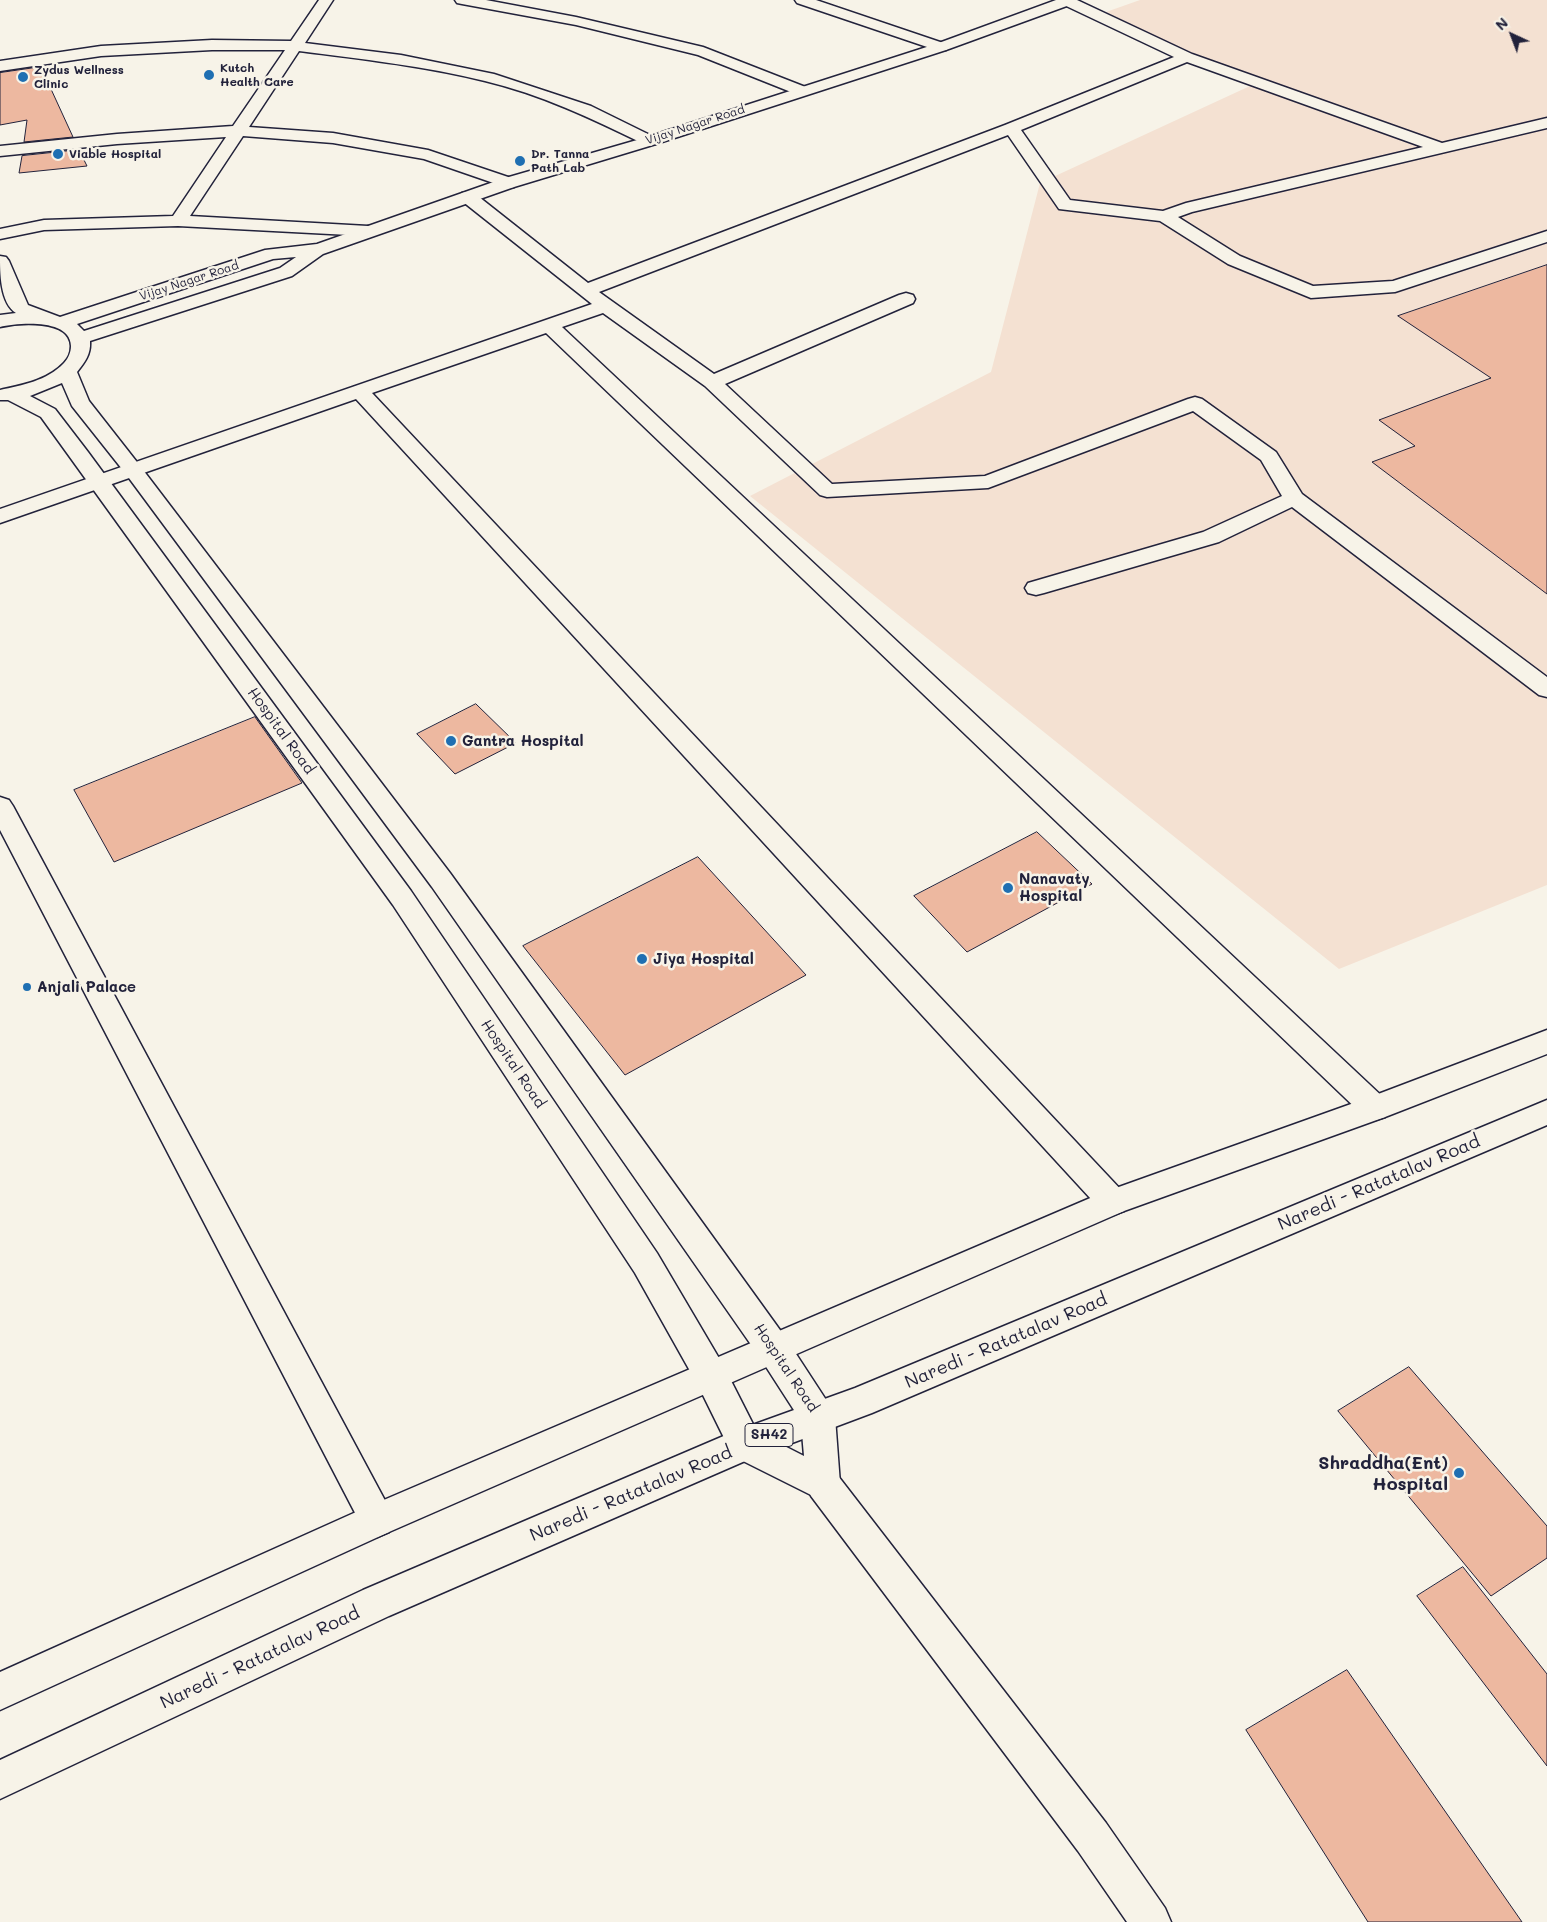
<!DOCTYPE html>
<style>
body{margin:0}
#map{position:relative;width:1547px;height:1922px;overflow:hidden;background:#f7f3e8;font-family:Mali,sans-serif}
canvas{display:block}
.north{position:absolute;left:1487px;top:10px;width:50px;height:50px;-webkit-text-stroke:4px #f7f3e8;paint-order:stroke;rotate:317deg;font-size:14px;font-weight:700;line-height:20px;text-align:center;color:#22223b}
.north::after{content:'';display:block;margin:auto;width:18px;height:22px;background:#22223b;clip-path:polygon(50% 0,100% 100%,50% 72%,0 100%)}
</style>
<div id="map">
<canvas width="1547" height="1922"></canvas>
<div class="north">N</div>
</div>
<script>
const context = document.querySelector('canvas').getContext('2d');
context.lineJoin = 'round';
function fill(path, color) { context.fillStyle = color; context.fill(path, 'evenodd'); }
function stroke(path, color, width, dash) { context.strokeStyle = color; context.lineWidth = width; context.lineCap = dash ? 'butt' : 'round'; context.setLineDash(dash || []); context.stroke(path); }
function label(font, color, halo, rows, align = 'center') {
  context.font = font + ' Mali,sans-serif'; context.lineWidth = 5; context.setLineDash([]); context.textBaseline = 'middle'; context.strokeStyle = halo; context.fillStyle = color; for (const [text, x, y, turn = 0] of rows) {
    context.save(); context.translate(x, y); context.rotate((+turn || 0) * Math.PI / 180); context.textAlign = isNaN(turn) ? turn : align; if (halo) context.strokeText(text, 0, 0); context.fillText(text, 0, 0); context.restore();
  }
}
const built = new Path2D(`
 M1140 0H1547V885L1339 969 750 496 991 372 1040 183 1250 86 1106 12Z`);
const building = new Path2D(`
 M41 67 45 76 73 137 24 142 27 120 0 125V73Z
 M79 150 87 166 19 173 22 156Z
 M1547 265V594L1372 462 1415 446 1379 420 1491 378 1398 316Z
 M476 704 516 743 455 774 417 734Z
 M255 717 302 783 114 862 74 790Z
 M1037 832 1092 884 967 952 914 896Z
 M698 857 806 975 625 1075 523 946Z
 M1409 1367 1547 1526V1558L1491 1596 1338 1411Z
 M1463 1567 1547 1674V1766L1417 1596Z
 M1347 1670 1522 1922H1368L1246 1730Z`);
const minor = new Path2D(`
 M319 0H333L305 43 401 55 494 74 591 106 656 138 658 141 656 144H644C593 119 540 94 485 81 424 66 361 59 299 51L249 127 333 133 428 150 514 179 516 183 514 187 508 188 424 159 333 143 243 136 190 216 368 226 374 227 377 231 374 235 368 236 178 226 44 230 0 239V229L44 220 173 216 226 137 117 144 0 156V146L117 134 233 126 285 50H212L101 56 0 71V61L101 46 212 40 291 41Z
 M455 0H486L576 17 703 47 808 88 810 91 808 94H796L698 55 576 25 462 4 457 3Z
 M795 0H816L946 44 949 47 946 50H936L797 3Z
 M1060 0H1077L1192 54 1442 143 1547 118V128L1192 212 1178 217 1240 256 1313 286 1393 281 1547 231V242L1395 292 1311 298 1228 264 1160 221 1059 209 1008 135 599 292 714 374 899 295 906 293 913 295 915 299 913 303 725 384 832 484 985 476 1188 399 1195 397 1202 399 1276 452 1302 494 1547 677V697L1539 695 1292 507 1219 542 1044 593 1036 595 1028 593 1025 588 1028 583 1203 532 1282 496 1261 460 1193 411 988 488 827 497 820 495 705 386 603 313 562 327 1385 1099 1390 1108 1385 1117 1375 1120 1365 1117 546 333 372 393 1124 1193 1128 1202 1124 1211 1113 1215 1102 1211 356 399 0 523V509L592 304 462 201 459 197 462 193 468 192 474 193 588 283 1005 125 1174 57 1062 4ZM1187 62 1423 147 1186 203 1163 211 1070 200 1021 130Z
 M0 797 9 800 13 806 389 1508 395 1520 389 1532 377 1537 365 1532 0 830Z
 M823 1467 835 1472 1106 1823 1165 1908 1171 1922H1127L1078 1851 811 1496 806 1484 811 1472Z`);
const tertiary = new Path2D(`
 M1056 0H1077L1075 3 946 50 656 144 514 187 323 254 292 276 90 341C91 354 85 362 77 372L89 401 140 466 450 873 785 1337 830 1406 835 1417 840 1484 835 1496 823 1501 733 1456 699 1387 635 1273 393 905 41 417 8 400H0V390C22 385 47 381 64 363 68 359 71 352 71 346 70 318 18 323 0 327V315L16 313C0 303 0 272 0 256L6 257 9 261 28 305 60 317 265 250 317 244 502 179 644 138 936 44ZM296 257 280 268 84 331 77 324 273 259ZM62 383 72 406 126 474 432 887 761 1359 801 1421 804 1456 757 1432 723 1365 657 1253 411 891 88 452 55 409 30 396Z`);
const primary = new Path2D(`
 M1547 1030V1054L1385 1117 1124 1211 389 1532 0 1710V1672L365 1508 1102 1193 1365 1099Z
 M1547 1100V1125L872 1413 752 1458 389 1616 0 1799V1760L363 1590 733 1432 855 1388Z`);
const markers = [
 [209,75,6,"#1f6fb2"],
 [23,77,6,"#1f6fb2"],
 [58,154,6,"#1f6fb2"],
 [520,161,6,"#1f6fb2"],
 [451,741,6,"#1f6fb2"],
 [1008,888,6,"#1f6fb2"],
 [642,959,6,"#1f6fb2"],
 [27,987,5,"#1f6fb2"],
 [1459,1473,6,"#1f6fb2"]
];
const farPoinames = [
 ["Kutch",220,68],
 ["Health Care",220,82],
 ["Zydus Wellness",34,70],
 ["Clinic",34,84],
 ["Viable Hospital",69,154],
 ["Dr. Tanna",531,154],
 ["Path Lab",531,168]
];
const farStreetnames = [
 ["Vijay Nagar Road",695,125,-18],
 ["Vijay Nagar Road",189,281,-18]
];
const shields = [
 [769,1435,48]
];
const shieldNames = [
 ["SH42",769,1435]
];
const streetNames = [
 ["Hospital Road",281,731,54],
 ["Hospital Road",513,1064,56],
 ["Hospital Road",786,1368,56]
];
const poiNames = [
 ["Gantra Hospital",462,741],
 ["Nanavaty",1019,879],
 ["Hospital",1019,896],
 ["Jiya Hospital",653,959],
 ["Anjali Palace",37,987]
];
const nearStreetnames = [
 ["Naredi - Ratatalav Road",1379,1183,-23],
 ["Naredi - Ratatalav Road",1006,1341,-23],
 ["Naredi - Ratatalav Road",631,1494,-23],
 ["Naredi - Ratatalav Road",260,1658,-25]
];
const nearPoinames = [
 ["Shraddha(Ent)",1448,1463],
 ["Hospital",1448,1484]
];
fill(built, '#f4e1d2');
fill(building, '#edb8a0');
stroke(building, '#22223b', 1);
stroke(minor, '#22223b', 3);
stroke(tertiary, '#22223b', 3);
stroke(primary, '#22223b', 3);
fill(minor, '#f7f3e8');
fill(tertiary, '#f7f3e8');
fill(primary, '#f7f3e8');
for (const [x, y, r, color] of markers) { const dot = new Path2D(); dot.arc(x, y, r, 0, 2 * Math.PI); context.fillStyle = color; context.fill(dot); stroke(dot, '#f7f3e8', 2); }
label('bold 12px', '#22223b', '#f7f3e8', farPoinames, 'left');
label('12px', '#22223b', '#f7f3e8', farStreetnames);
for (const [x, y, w] of shields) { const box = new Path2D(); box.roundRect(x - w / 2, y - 11.5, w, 23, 4); context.fillStyle = '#f7f3e8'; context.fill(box); stroke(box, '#22223b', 1); }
label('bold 14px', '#22223b', null, shieldNames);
label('15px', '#22223b', '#f7f3e8', streetNames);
label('bold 15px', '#22223b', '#f7f3e8', poiNames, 'left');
label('18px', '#22223b', '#f7f3e8', nearStreetnames);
label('bold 18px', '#22223b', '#f7f3e8', nearPoinames, 'right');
</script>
